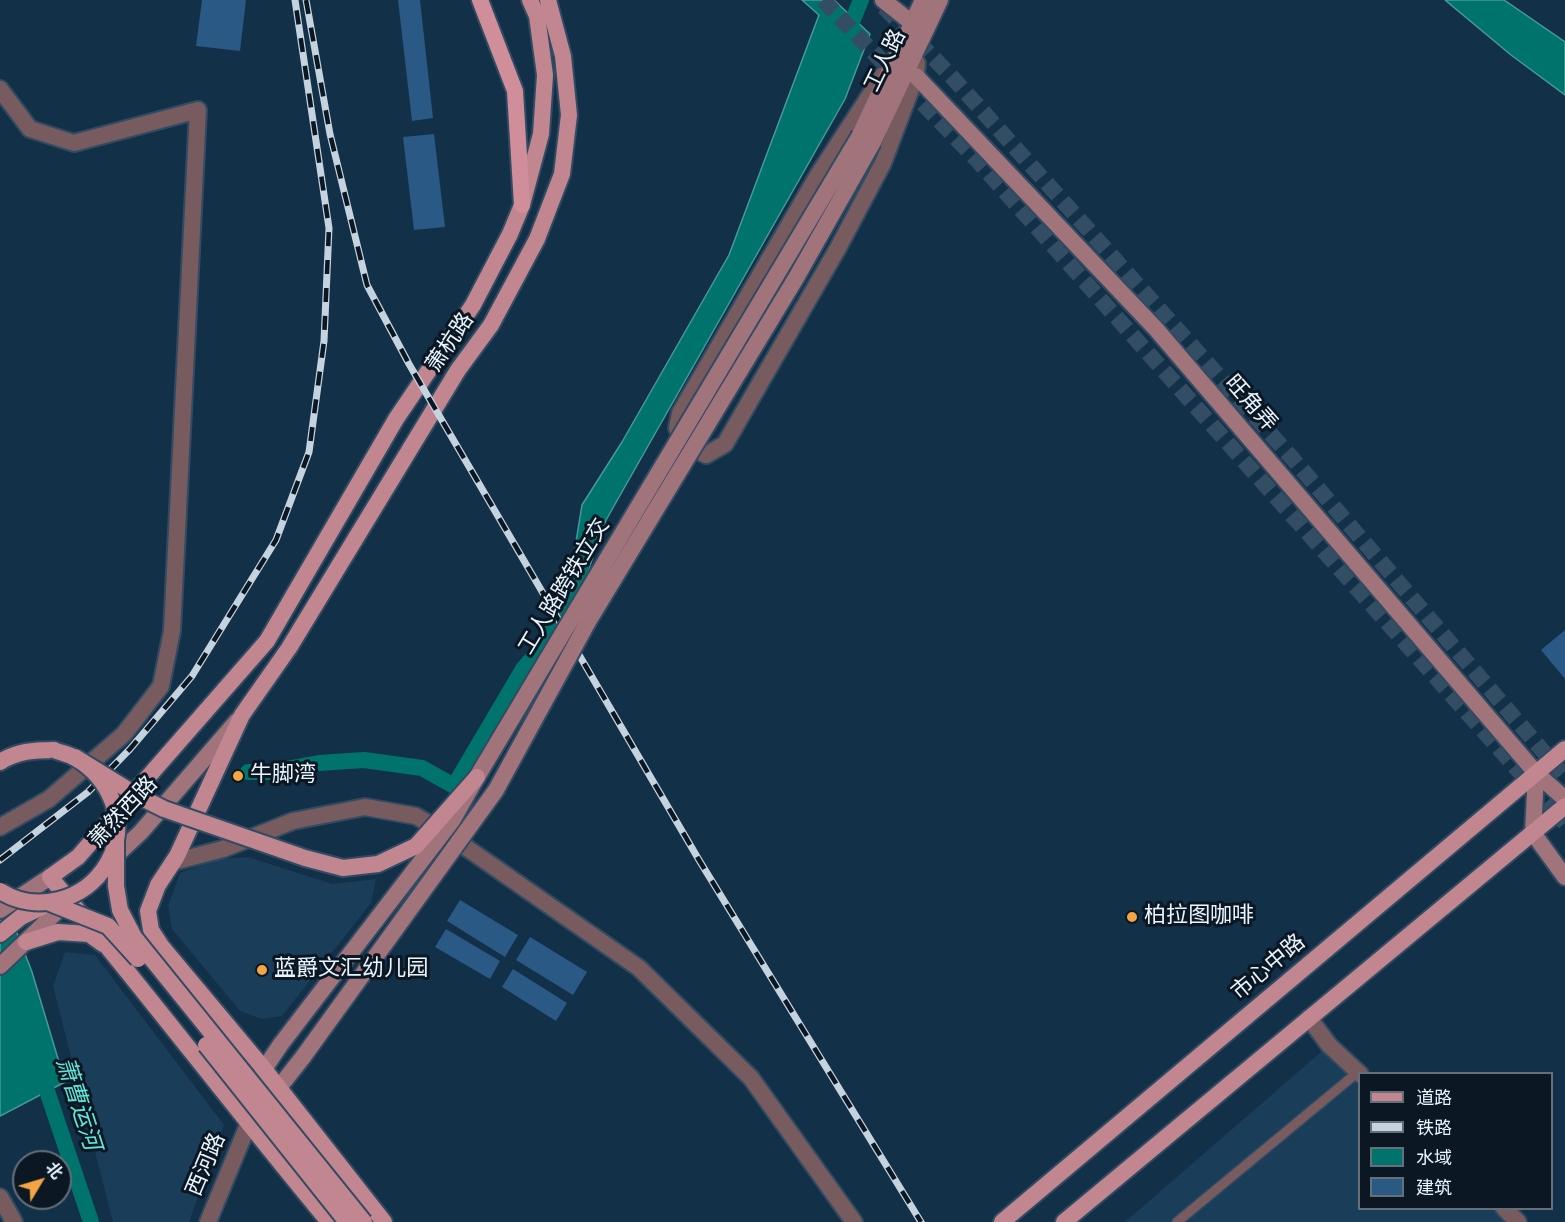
<!DOCTYPE html>
<meta charset="utf-8">
<style>
body{margin:0}
#map{position:relative;width:1565px;height:1222px;overflow:hidden;background:#133049;font-family:"Titillium Web","Noto Sans SC",sans-serif}
canvas{display:block}
.legend{position:absolute;left:1358px;top:1072px;width:195px;height:138px;box-sizing:border-box;background:#0b1722;border:2px solid #646f7a;margin:0;padding:8px 10px;list-style:none;font-size:18px;color:#e9f4fe}
.legend li{display:flex;align-items:center;gap:12px;height:30px}
.legend b{width:30px;border:2px solid #646f7a}
.north{position:absolute;left:12px;top:1150px;width:60px;height:60px;box-sizing:border-box;background:#0b1722;border:2px solid #646f7a;border-radius:50%;rotate:52deg;font-size:16px;font-weight:700;line-height:24px;text-align:center;color:#e9f4fe}
.north::after{content:'';display:block;margin:auto;width:21px;height:27px;background:#f4a443;clip-path:polygon(50% 0,100% 100%,50% 72%,0 100%)}
</style>
<div id="map">
<canvas width="1565" height="1222"></canvas>
<ul class="legend">
<li><b style="height:8px;background:#c18690"></b>道路</li>
<li><b style="height:8px;background:#c5d3df"></b>铁路</li>
<li><b style="height:16px;background:#00736c"></b>水域</li>
<li><b style="height:16px;background:#295984"></b>建筑</li>
</ul>
<div class="north">北</div>
</div>
<script>
const context = document.querySelector('canvas').getContext('2d');
context.lineJoin = 'round';
function fill(path, color) { context.fillStyle = color; context.fill(path, 'evenodd'); }
function stroke(path, color, width, dash) { context.strokeStyle = color; context.lineWidth = width; context.lineCap = dash ? 'butt' : 'round'; context.setLineDash(dash || []); context.stroke(path); }
function label(font, color, halo, rows, align = 'center') {
  context.font = font + ' "Titillium Web","Noto Sans SC",sans-serif'; context.lineWidth = 6; context.setLineDash([]); context.textBaseline = 'middle'; context.strokeStyle = halo; context.fillStyle = color; for (const [text, x, y, turn = 0] of rows) {
    context.save(); context.translate(x, y); context.rotate((+turn || 0) * Math.PI / 180); context.textAlign = isNaN(turn) ? turn : align; if (halo) context.strokeText(text, 0, 0); context.fillText(text, 0, 0); context.restore();
  }
}
const built = new Path2D(`
 M248 857 332 884 376 879 371 903 282 1016 262 1019 240 1011 172 929 168 906 180 873 217 859Z
 M65 952 95 955 224 1125 189 1222H113L53 986Z
 M1329 1045 1359 1074 1360 1208 1503 1209 1517 1222H1125Z`);
const water = new Path2D(`
 M802 0H834L870 34 845 99 606 520 582 588 569 584 582 505 622 442 729 255 819 15Z
 M1445 0H1504L1565 42V95L1511 55Z
 M0 889 32 972 65 1082 0 1116Z`);
const canal = new Path2D(`
 M845 39 861 0
 M248 772H269L319 763 364 760 422 768 454 786 523 669 543 646 573 593 582 564
 M40 1070 91 1222`);
const building = new Path2D(`
 M202 0H246L240 51 196 46Z
 M398 0H420L433 118 412 121Z
 M434 134 445 227 414 230 403 137Z
 M1565 630V679L1541 650Z
 M460 900 518 935 505 957 447 921Z
 M446 929 500 961 490 979 435 947Z
 M530 937 587 972 573 995 516 960Z
 M513 969 567 1003 556 1021 502 987Z`);
const trunkTunnel = new Path2D(`
 M823 0 977 160 1565 823
 M884 7 952 77 1292 458 1565 777`);
const service = new Path2D(`
 M1177 1222 1358 1072`);
const minor = new Path2D(`
 M883 75 818 175 680 413 677 428 691 447 706 455 725 444 838 248 883 163 916 76 917 63
 M173 862 223 849 293 821 365 807 416 816 454 839 639 968 751 1078 854 1222
 M1309 1018 1329 1045 1360 1074
 M1504 1208 1518 1222`);
const tertiary = new Path2D(`
 M0 89 30 129 74 143 198 110 172 631 161 686 124 734 49 799 0 827
 M0 1197 14 1222
 M208 1222 248 1125`);
const secondary = new Path2D(`
 M883 0 912 23
 M916 76 1156 329 1536 773 1565 799
 M860 135 923 0
 M873 142 940 0
 M1536 773 1533 833 1565 877
 M109 862 141 832 237 721
 M0 910 50 877
 M0 966 71 898
 M255 1101 264 1069 281 1044
 M259 1113 303 1057`);
const primary = new Path2D(`
 M0 762C17 751 34 750 54 750
 M0 934 21 917 50 903
 M26 942 58 932 89 934 103 944
 M329 1222C234 1108 145 990 50 877L78 857 267 641 396 419 473 305 510 234 522 205 541 134 545 75 537 16 530 0
 M384 1222 264 1069 162 947 151 930 148 911 158 885 177 856 242 715 289 648 458 370 491 325 537 239 562 174 569 115 563 56 548 0
 M1002 1222 1565 749
 M1064 1222 1565 806`);
const trunk = new Path2D(`
 M480 0 515 91 522 205`);
const rail = new Path2D(`
 M306 0 330 134 367 285 409 364 699 860 921 1222
 M0 860 88 792 130 749 192 676 276 540 309 452 324 341 329 228 295 0`);
const secondaryBridge = new Path2D(`
 M281 1044 452 821 477 777 860 135
 M303 1057 496 790 589 620 796 278 873 142`);
const primaryBridge = new Path2D(`
 M75 757 138 796 164 809 305 858 343 868 378 864 416 846 477 777
 M116 840V886L120 910 134 937 364 1222
 M0 891C36 914 85 901 107 864 130 827 112 778 75 758 69 754 61 753 54 750
 M50 903 108 926 138 959
 M206 1045 347 1222`);
const markers = [
 [238,776,6,"#f4a443"],
 [1132,917,6,"#f4a443"],
 [262,970,6,"#f4a443"]
];
const streetNames = [
 ["工人路",886,61,-64],
 ["萧杭路",451,343,-56],
 ["旺角弄",1250,404,49],
 ["工人路跨铁立交",565,587,-59],
 ["萧然西路",124,813,-47],
 ["市心中路",1269,968,-40],
 ["西河路",207,1165,-67]
];
const poiNames = [
 ["牛脚湾",250,776],
 ["柏拉图咖啡",1144,917],
 ["蓝爵文汇幼儿园",274,970]
];
const waterNames = [
 ["萧曹运河",77,1104,72]
];
fill(built, '#1a3d5a');
fill(water, '#00736c');
stroke(water, '#469a98', 1.5);
stroke(canal, '#00736c', 16);
fill(building, '#295984');
stroke(trunkTunnel, '#334d64', 16, [16, 8]);
stroke(service, '#314b62', 12);
stroke(minor, '#314b62', 20);
stroke(tertiary, '#314b62', 20);
stroke(secondary, '#314b62', 20);
stroke(primary, '#314b62', 20);
stroke(trunk, '#314b62', 20);
stroke(service, '#785b5f', 9);
stroke(minor, '#785b5f', 16);
stroke(tertiary, '#785b5f', 16);
stroke(secondary, '#a1737b', 16);
stroke(primary, '#c18690', 16);
stroke(trunk, '#d08e9a', 16);
stroke(rail, '#c5d3df', 7);
stroke(rail, '#0b1722', 4.5, [14]);
stroke(secondaryBridge, '#314b62', 20, []);
stroke(primaryBridge, '#314b62', 20, []);
stroke(secondaryBridge, '#a1737b', 16);
stroke(primaryBridge, '#c18690', 16);
for (const [x, y, r, color] of markers) { const dot = new Path2D(); dot.arc(x, y, r, 0, 2 * Math.PI); context.fillStyle = color; context.fill(dot); stroke(dot, '#0b1722', 2); }
label('22px', '#e9f4fe', '#0b1722', streetNames);
label('22px', '#e9f4fe', '#0b1722', poiNames, 'left');
label('italic 24px', '#5fe4d9', '#0b1722', waterNames);
</script>
